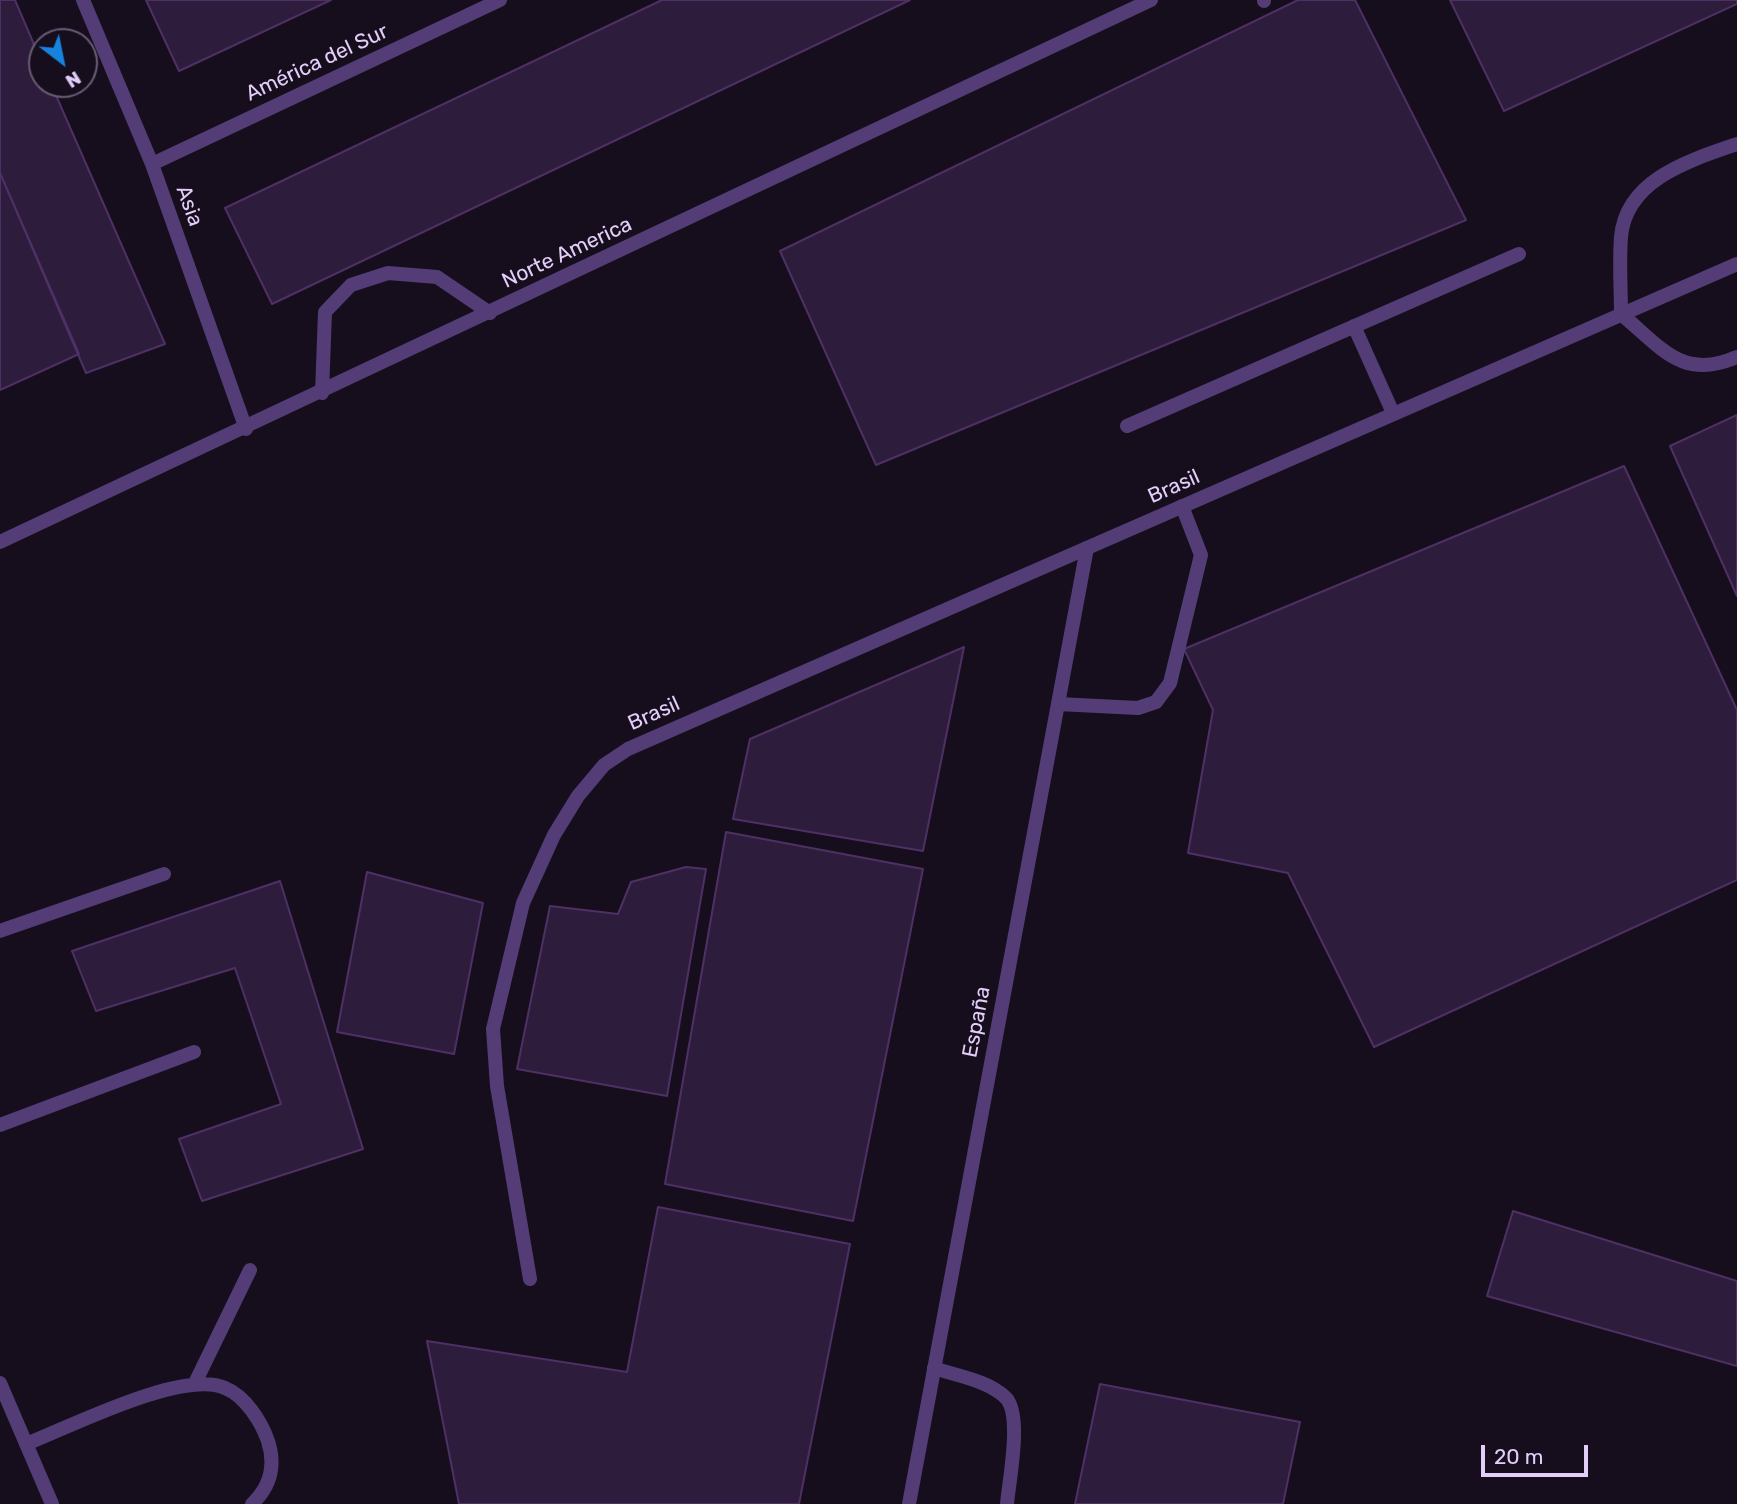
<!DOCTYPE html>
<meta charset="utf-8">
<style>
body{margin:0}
#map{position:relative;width:1737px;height:1504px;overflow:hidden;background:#160e1d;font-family:Rubik,sans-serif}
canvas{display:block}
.north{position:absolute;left:28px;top:28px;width:70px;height:70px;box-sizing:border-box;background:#160e1d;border:2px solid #685b75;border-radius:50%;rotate:148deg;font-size:19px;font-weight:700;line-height:28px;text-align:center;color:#e3cefa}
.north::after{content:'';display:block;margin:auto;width:24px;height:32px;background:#1683de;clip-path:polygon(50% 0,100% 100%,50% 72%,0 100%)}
.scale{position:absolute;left:1481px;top:1445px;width:107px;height:32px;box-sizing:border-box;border:4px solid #e3cefa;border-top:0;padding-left:9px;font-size:21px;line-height:24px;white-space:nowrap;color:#e3cefa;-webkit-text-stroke:5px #160e1d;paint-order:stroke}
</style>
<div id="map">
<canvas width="1737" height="1504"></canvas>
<div class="north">N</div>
<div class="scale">20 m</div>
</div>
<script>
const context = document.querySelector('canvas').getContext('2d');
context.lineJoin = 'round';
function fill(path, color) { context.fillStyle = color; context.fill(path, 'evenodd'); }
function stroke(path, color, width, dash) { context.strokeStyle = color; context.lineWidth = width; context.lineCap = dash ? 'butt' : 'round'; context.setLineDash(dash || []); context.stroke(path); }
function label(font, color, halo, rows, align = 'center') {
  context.font = font + ' Rubik,sans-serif'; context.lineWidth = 6; context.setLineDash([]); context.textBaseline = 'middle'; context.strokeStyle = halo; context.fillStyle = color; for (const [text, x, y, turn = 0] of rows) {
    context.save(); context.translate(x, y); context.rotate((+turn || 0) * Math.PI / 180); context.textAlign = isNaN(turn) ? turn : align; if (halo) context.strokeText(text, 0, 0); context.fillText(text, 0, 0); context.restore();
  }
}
const building = new Path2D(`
 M0 0H15L42 63V84H51L165 344 86 373 0 173Z
 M146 0H331L179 71Z
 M662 0H910L272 304 225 208Z
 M1298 0H1355L1466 220 876 465 780 251Z
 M1450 0H1737V4L1504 111Z
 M0 173 79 354 0 390Z
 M1737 415V596L1670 446Z
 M1624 466 1737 710V880L1374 1047 1288 873 1188 853 1213 710 1184 649Z
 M964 647 923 851 733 819 750 739Z
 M726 832 923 869 853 1221 665 1184Z
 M686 867 706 869 667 1096 517 1069 550 906 618 914 631 882Z
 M367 872 483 903 454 1054 337 1032Z
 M280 881 363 1149 202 1201 179 1139 281 1104 235 968 96 1011 72 951Z
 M658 1207 850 1244 799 1504H459L427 1341 627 1372Z
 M1513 1211 1737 1281V1366L1487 1296Z
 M1100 1384 1300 1422 1283 1504H1075Z`);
const lane = new Path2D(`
 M1264 0V1
 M1737 144C1691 160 1626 179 1621 237 1619 263 1621 289 1621 314 1661 347 1682 381 1737 357
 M1354 326 1393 413
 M322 393 325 312 351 285 388 273 437 277 490 313
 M1127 426 1519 254
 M1058 704 1138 708 1156 702 1170 683 1201 555 1182 506
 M0 931 164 874
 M0 1125 194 1052
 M530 1279 497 1086 493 1029 523 903 554 835 578 796 604 765 628 749 1087 548
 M934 1368C957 1376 987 1380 1005 1397 1023 1413 1009 1480 1007 1504
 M0 1383 52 1504
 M195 1383 250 1270
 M26 1444C70 1427 183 1369 225 1388 245 1396 261 1421 268 1441 276 1466 270 1487 252 1504`);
const street = new Path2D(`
 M83 0 152 164 246 429
 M152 164 500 0
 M0 542 1151 0
 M909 1504 1087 548 1737 264`);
const streetNames = [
 ["América del Sur",317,63,-25],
 ["Asia",189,206,70],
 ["Norte America",567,253,-25],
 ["Brasil",1174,487,-24],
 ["Brasil",654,714,-24],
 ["España",977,1022,-79]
];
fill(building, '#2e1c3c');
stroke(building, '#4e3065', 2);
stroke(lane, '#543d77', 14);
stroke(street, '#543d77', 14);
label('21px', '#e3cefa', '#160e1d', streetNames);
</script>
